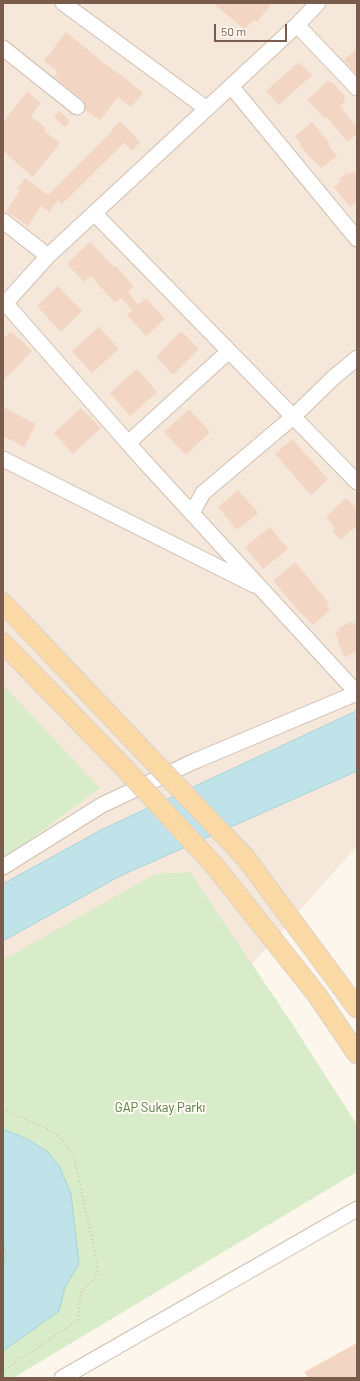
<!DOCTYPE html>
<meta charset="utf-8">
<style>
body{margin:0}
#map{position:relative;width:360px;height:1381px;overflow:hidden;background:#fdf6ec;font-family:Barlow,sans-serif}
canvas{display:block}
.frame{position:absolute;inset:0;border:4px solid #7a5c4d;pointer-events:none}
.scale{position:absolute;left:214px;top:24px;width:73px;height:18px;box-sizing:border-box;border:2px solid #7a5c4d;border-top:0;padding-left:5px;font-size:12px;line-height:14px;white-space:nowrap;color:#7a5c4d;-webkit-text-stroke:3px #fffaf3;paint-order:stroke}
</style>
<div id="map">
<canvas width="360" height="1381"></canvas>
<div class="frame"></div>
<div class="scale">50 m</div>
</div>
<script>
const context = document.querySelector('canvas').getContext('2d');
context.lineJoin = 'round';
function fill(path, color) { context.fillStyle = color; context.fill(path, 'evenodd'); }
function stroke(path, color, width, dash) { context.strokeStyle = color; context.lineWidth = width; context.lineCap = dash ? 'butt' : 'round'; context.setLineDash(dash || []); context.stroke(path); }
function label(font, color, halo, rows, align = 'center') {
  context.font = font + ' Barlow,sans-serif'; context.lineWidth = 4; context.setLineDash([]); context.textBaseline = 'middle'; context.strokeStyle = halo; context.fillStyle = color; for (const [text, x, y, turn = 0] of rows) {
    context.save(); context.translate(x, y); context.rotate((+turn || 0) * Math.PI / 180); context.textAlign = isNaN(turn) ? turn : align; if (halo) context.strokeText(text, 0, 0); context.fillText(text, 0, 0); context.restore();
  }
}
const residential = new Path2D(`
 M3 3H357V846L134 1097 3 1164Z`);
const green = new Path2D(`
 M3 685 100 788 15 851 3 858Z
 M190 872 293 1025 357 1125V1172L13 1378H3V960L155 874Z`);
const water = new Path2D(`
 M357 711V771L120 876 3 941V884L101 830Z
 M3 1129 27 1139 48 1152 59 1166 71 1194 79 1264 65 1287 59 1311 3 1351V1266C7 1257 5 1249 3 1240Z`);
const building = new Path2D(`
 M213 3H272L257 22 254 20 244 29Z
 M66 32 98 58V59L125 78 143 93 131 107 118 97 100 120 85 110V104L83 100 54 77 58 72 44 61Z
 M357 48V75L344 60Z
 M299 62 312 75 279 105 266 91Z
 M328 81 333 83 344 95 345 101 340 106 357 127V134L347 142 327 117 325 119 307 100Z
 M27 92 41 103 31 116 46 128 44 131 60 143 33 177 3 151V122Z
 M59 111 70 121 65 127 54 117Z
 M120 121 140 142 132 151 124 143 62 204 58 200 49 212 41 206 28 226 6 211 20 191 17 189 25 178 48 195 113 130 112 129Z
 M312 122 330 144 328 145 337 156 321 168 312 158 311 159 300 145 301 143 295 136Z
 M353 171 357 176V201L350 207 334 187 341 181 339 179 347 173 349 175Z
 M90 242 114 267 116 266 134 287 128 292 138 305 146 298 165 319 146 336 127 315 132 310 121 298 115 303 91 276 84 282 67 264Z
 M58 286 82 311 61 332 37 306Z
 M99 327 119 349 92 373 72 351Z
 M11 331 32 351 3 381V339Z
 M181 331 199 349 173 375 156 357Z
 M137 369 157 392 130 416 110 393Z
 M5 408 36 424 24 447 3 436V412Z
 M81 408 101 428 73 454 54 433Z
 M189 409 210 432 186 455 164 432Z
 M292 439 328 479 311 495 275 454Z
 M238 490 258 513 237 530 218 507Z
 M346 498 357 509V525L341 540 332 531 335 528 326 517Z
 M270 527 288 549 263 569 245 547Z
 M295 562 329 603 326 605 330 610 313 625 297 609 273 581Z
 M352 621 353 624 357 621V651L345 657 337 642 339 641 335 632 340 630 339 628Z
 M357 1343V1378H308L304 1372Z`);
const path = new Path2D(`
 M3 1109 50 1130 64 1141 74 1157 97 1263 98 1275 81 1292 78 1320 3 1371`);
const minor = new Path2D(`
 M63 3 207 109
 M297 25 357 88
 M3 48 77 107
 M231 86 357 239
 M94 213 357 482
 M3 221 48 256
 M6 304 143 460 357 693
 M3 306 48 256 297 25 318 3
 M128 443 229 351
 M3 459 254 585
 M192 513 203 493 293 417 333 378 357 358
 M3 867 102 805 195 761 357 693
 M62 1378 357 1209`);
const major = new Path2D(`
 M3 603 154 762
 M3 643 130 774
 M245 857 357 1008
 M214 865 317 995 357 1054`);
const majorBridge = new Path2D(`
 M154 762 245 857
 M130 774 214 865`);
const parkNames = [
 ["GAP Sukay Parkı",160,1108]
];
fill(residential, '#f5e8da');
fill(green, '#d8ecc9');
fill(water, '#bfe3e8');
stroke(water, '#a5d3da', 1);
fill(building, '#f3d5c3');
stroke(minor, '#d1beb0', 17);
stroke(major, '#dad1cd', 21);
stroke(path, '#d9b8a5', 1.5, [1, 3]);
stroke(minor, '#fff', 15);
stroke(major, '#fbd9a5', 19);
stroke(majorBridge, '#dad1cd', 21, []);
stroke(majorBridge, '#fbd9a5', 19);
label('13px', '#537a41', '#fffaf3', parkNames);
</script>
